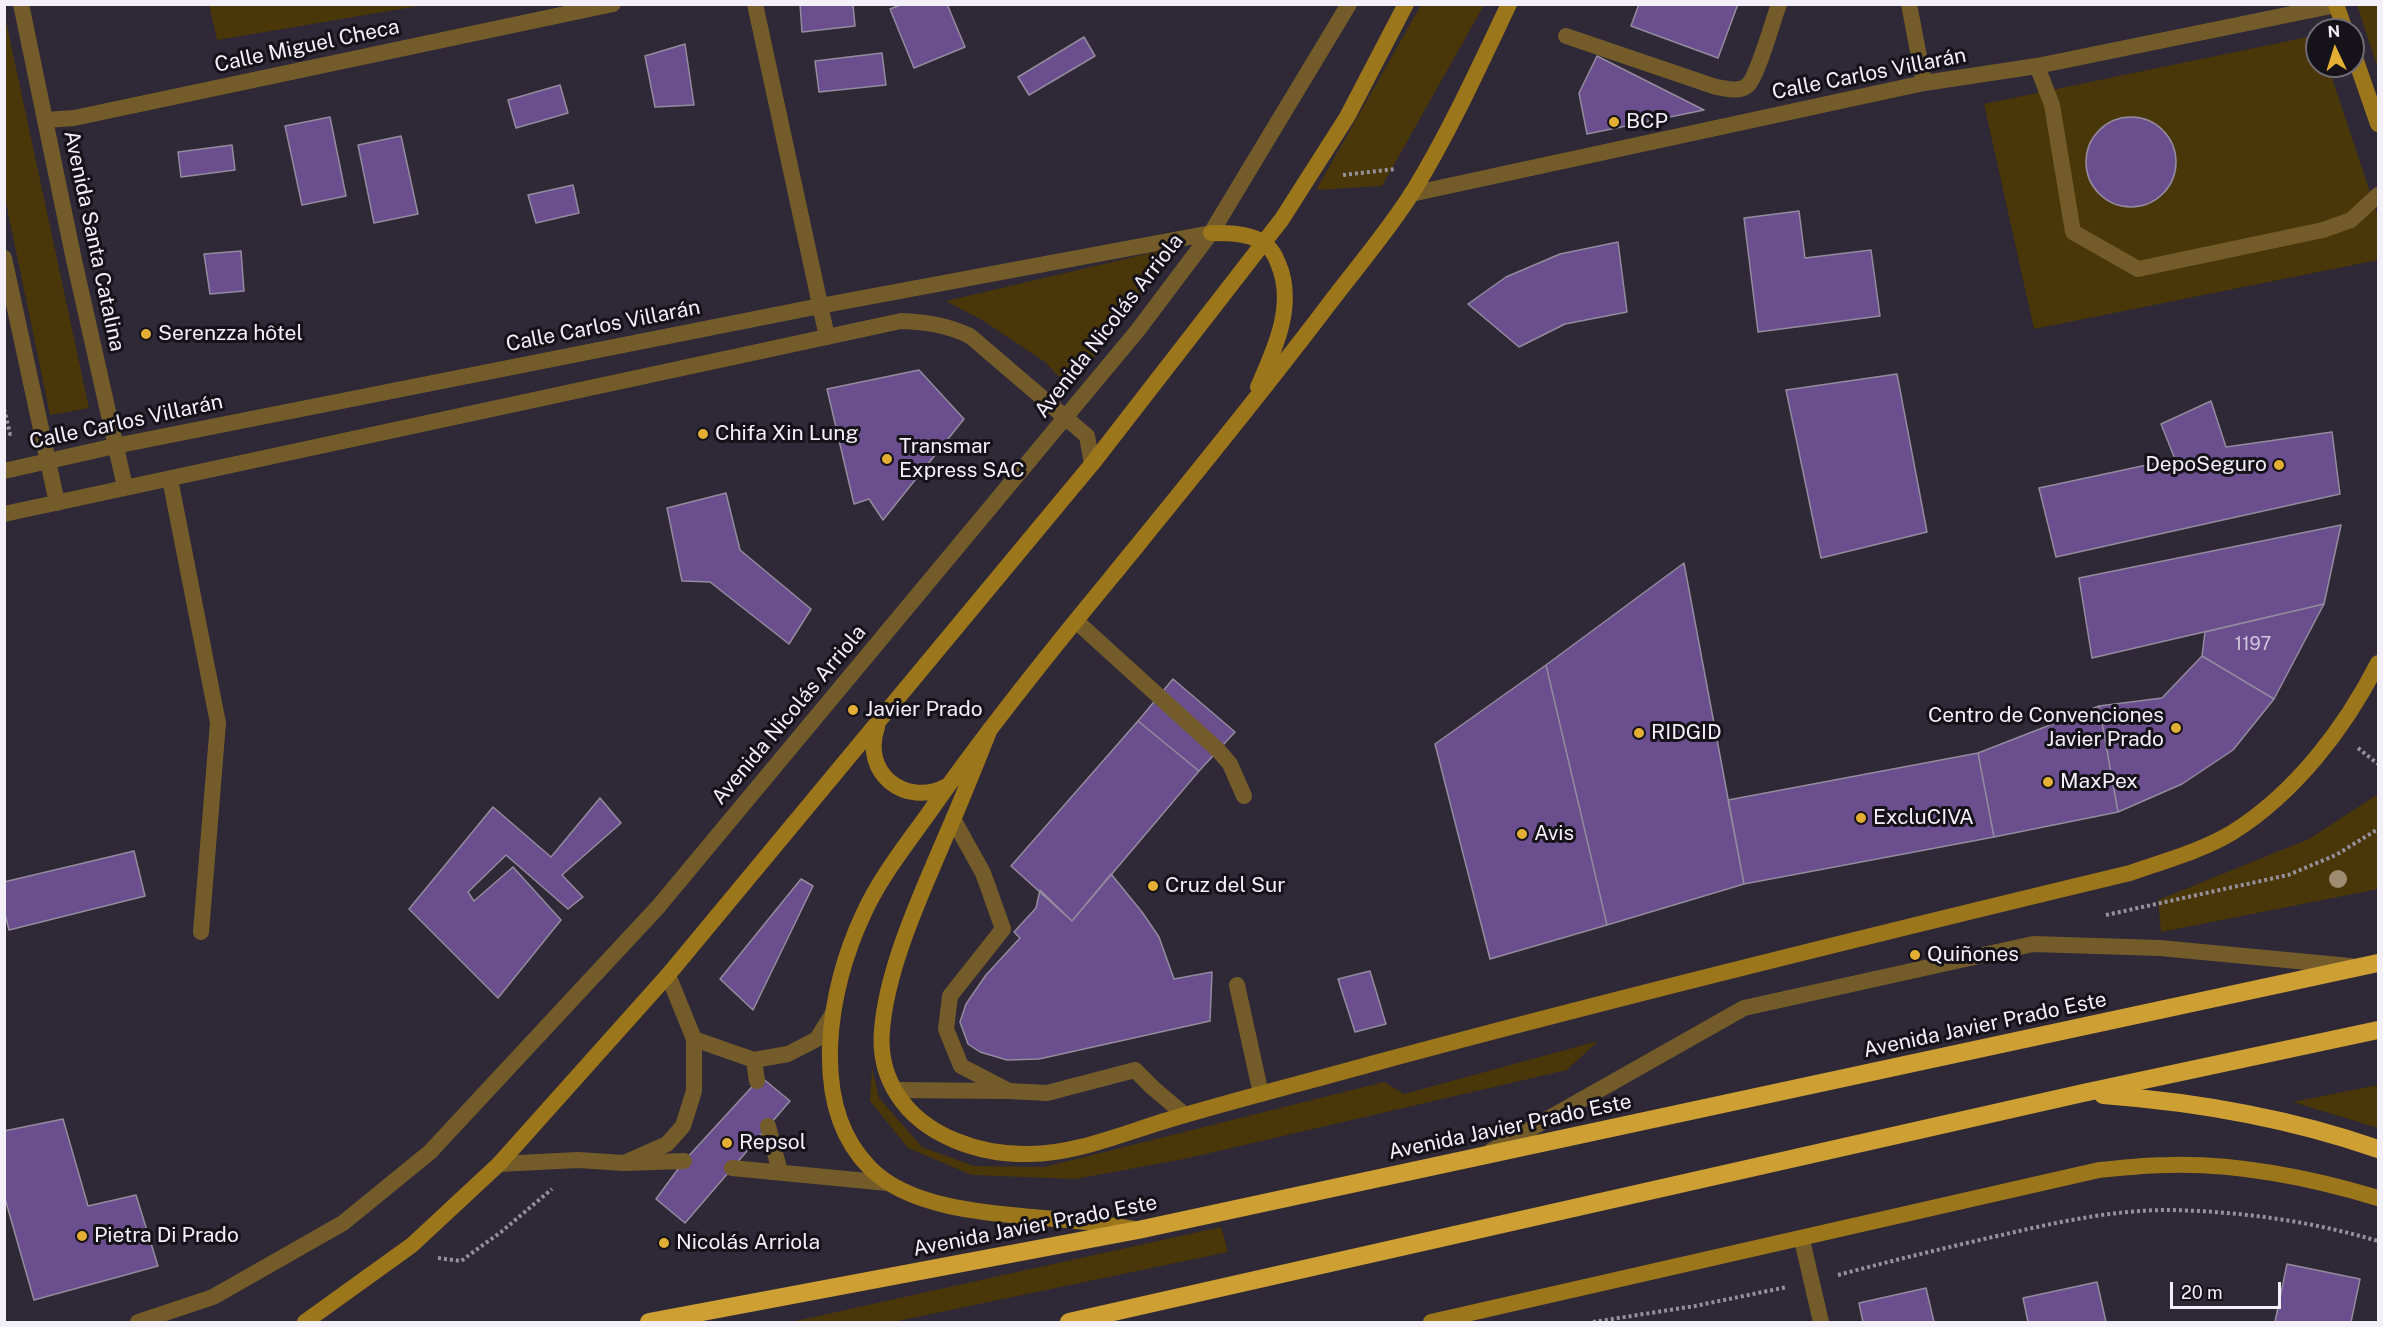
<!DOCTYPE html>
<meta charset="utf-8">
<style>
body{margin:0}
#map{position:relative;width:2383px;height:1327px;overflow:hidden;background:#2e2837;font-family:"Public Sans",sans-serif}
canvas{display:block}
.frame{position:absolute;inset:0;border:6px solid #f4f0fa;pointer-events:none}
.north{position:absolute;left:2305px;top:18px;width:60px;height:60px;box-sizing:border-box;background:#151219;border:2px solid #6e6b73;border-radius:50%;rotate:356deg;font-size:16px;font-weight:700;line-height:24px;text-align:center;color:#f4f0fa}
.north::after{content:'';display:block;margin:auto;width:21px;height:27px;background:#e2af34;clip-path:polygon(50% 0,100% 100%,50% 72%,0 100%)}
.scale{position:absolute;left:2170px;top:1282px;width:111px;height:27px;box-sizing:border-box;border:3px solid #f4f0fa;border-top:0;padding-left:8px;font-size:18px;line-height:21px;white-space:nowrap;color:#f4f0fa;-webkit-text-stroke:4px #151219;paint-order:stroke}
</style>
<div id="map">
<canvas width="2383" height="1327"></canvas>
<div class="frame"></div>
<div class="north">N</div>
<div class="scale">20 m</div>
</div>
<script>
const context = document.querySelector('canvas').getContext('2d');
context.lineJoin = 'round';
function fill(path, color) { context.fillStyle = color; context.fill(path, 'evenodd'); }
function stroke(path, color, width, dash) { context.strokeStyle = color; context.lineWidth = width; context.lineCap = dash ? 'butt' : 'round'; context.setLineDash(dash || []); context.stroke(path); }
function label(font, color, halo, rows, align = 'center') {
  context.font = font + ' "Public Sans",sans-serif'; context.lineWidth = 6; context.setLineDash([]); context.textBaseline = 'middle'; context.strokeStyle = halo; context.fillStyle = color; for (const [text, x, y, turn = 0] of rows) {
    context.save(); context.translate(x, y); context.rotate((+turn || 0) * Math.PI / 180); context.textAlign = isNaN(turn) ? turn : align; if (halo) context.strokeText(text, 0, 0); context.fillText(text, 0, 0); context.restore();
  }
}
const green = new Path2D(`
 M209 4H425V5L217 40Z
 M1421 5H1484L1382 186 1316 190Z
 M2357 5H2378V69Z
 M4 12 89 408 50 415 5 198Z
 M2317 35V66H2328L2378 216V260L2034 329 1984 104Z
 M1176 247 1070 389 1045 362 982 320 946 301Z
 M2378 794V889L2161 932 2158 900 2309 839Z
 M1598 1041 1567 1070 1184 1159 1075 1179 972 1175 908 1148 870 1101 872 1068 879 1098 922 1147 974 1166 1044 1167 1384 1082 1404 1094Z
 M2378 1085V1128L2293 1102Z
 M1221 1227 1228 1252 893 1322H791Z`);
const building = new Path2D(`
 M800 4H853L855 26 802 32Z
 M903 4H947L965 47 914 68 890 9Z
 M1639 4H1738L1718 58 1631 26Z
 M1084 37 1095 56 1029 95 1018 77Z
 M685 44 694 105 655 107 645 56Z
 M882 53 886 85 819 92 815 61Z
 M1597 56 1704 110 1587 134 1579 93Z
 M560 85 568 113 516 128 508 100Z
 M330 117 346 196 302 205 285 126Z
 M2086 162a45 45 0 1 1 90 0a45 45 0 1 1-90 0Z
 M401 136 418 214 374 223 358 145Z
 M232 145 235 170 181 177 178 152Z
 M573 185 579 213 536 223 528 195Z
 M1799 211 1805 258 1871 250 1880 316 1758 332 1744 218Z
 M1618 242 1627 312 1565 324 1519 347 1468 304 1506 277 1560 254Z
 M241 251 244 291 210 294 204 254Z
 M919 370 964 419 883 520 869 499 854 504 827 389Z
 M1897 374 1927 532 1821 558 1786 390Z
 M2211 401 2226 447 2332 432 2340 494 2056 557 2039 488 2175 459 2161 424Z
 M726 493 740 550 811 609 789 644 710 582 682 581 667 508Z
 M2341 525 2324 604 2092 658 2079 578Z
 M1684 563 1744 884 1607 925 1546 665Z
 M2324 604 2274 699 2202 656 2205 632Z
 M2202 656 2274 699 2233 750 2182 784 2118 812 2099 706 2162 698Z
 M1546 665 1607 925 1490 959 1435 744Z
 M1173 679 1235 732 1199 771 1138 721Z
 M2099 706 2118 812 1994 837 1978 753Z
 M1138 721 1199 771 1072 921 1011 866Z
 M1978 753 1994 837 1744 884 1728 800Z
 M600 798 621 823 562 875 583 897 568 909 506 855 468 892 474 901 513 867 561 920 498 998 409 909 493 807 551 857Z
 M134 851 145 896 9 930 4 910V882Z
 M1111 874 1142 912 1159 937 1174 979 1212 972 1210 1021 1039 1059 1007 1060 980 1052 968 1044 960 1022 966 1004 986 975 1020 938 1014 932 1036 908 1040 890 1072 921Z
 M801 879 813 886 753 1010 720 979Z
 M1370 971 1386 1024 1355 1032 1338 979Z
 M761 1077 790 1101 685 1223 656 1199 684 1161Z
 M63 1119 88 1206 136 1195 158 1266 34 1300 4 1195V1131Z
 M2287 1264 2360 1279 2351 1322H2275Z
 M2097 1282 2106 1322H2028L2023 1298Z
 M1926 1288 1934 1322H1863L1859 1303Z`);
const path = new Path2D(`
 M1343 175 1395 169
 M4 409 10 434 14 433
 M2358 748 2378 764
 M2106 915 2288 875 2336 855 2378 829
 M438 1258 461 1261 501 1232 552 1189
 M1838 1275C1894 1260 1949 1247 2006 1234 2058 1222 2113 1210 2168 1210 2239 1211 2310 1221 2378 1241
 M1593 1322 1695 1306 1787 1287`);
const service = new Path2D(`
 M1909 4 1924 83
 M1566 36 1716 87C1726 88 1739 93 1748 85 1758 75 1773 20 1779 4
 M2037 66 2052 105 2073 232 2138 269 2323 230 2351 220 2378 195
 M170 479 218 723 201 932
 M1076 621 1218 750 1230 764 1244 796
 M953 819 983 873 1003 929 950 996 946 1029 961 1066 1009 1091 1047 1093 1135 1070 1153 1088 1185 1115
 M1237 985 1261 1094
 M694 1039 754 1060
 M757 1081 754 1060 788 1054 817 1039 832 1015
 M895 1090 1005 1091
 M768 1126 780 1172
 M1491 1151 1744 1008 2033 944 2160 948 2350 966
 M624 1163 667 1144 683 1126 694 1091V1039L668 975
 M499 1164 578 1160 624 1163 684 1161
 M732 1168 888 1183`);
const minor = new Path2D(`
 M755 4 827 337
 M45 120 74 118 613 4
 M1802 1240 1821 1322`);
const tertiary = new Path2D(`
 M21 4 74 260 125 487
 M1411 194 1924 83 2037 66 2336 5
 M4 258 57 503
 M4 471 115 446 820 306 1211 233
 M4 514 901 321C926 322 947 325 970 336L1087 436 1092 464
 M138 1322 213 1297 343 1223 430 1152 658 907 1138 330 1211 233 1349 4`);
const secondary = new Path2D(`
 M2336 4 2345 30
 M2353 52 2378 124
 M1211 233C1228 233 1246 233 1261 241 1269 246 1275 254 1278 263 1296 304 1275 349 1258 387
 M877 727C861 773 905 808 947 786
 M990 729C975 766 961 802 945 838 921 895 887 967 882 1030 880 1052 885 1075 897 1094 924 1137 981 1155 1029 1154 1076 1154 1124 1133 1168 1120 1235 1100 1303 1083 1371 1064 1623 996 1876 934 2130 873 2164 861 2202 851 2233 832 2295 793 2345 728 2378 663
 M1134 1229C1115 1226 1096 1223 1076 1221 1014 1214 916 1215 870 1168 807 1105 829 987 863 915 880 877 907 844 931 810 987 730 1048 654 1110 579 1184 488 1258 398 1329 304 1357 267 1389 230 1414 190 1450 131 1479 67 1509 4
 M305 1322 412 1245 499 1164 668 975 1092 464 1282 219 1347 117 1406 4
 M1431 1322 2099 1170C2122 1168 2145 1165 2168 1165 2239 1163 2311 1178 2378 1198`);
const motorway = new Path2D(`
 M2103 1095C2197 1102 2289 1118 2378 1149
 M649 1322 1138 1230 2378 963
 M1069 1322 2083 1093 2378 1030`);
const trees = [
 [2338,879]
];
const markers = [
 [1614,122,6,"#e2af34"],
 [146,334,6,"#e2af34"],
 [703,434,6,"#e2af34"],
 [887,459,6,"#e2af34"],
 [2279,465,6,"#e2af34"],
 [853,710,6,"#e2af34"],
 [2176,728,6,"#e2af34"],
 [1639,733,6,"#e2af34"],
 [2048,782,6,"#e2af34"],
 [1861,818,6,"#e2af34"],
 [1522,834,6,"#e2af34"],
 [1153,886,6,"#e2af34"],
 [1915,955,6,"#e2af34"],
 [727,1143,6,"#e2af34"],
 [82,1236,6,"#e2af34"],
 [664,1243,6,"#e2af34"]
];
const numberNames = [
 ["1197",2253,644]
];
const streetNames = [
 ["Calle Miguel Checa",307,46,-12],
 ["Calle Carlos Villarán",1869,74,-11],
 ["Avenida Santa Catalina",94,241,78],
 ["Calle Carlos Villarán",603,326,-11],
 ["Avenida Nicolás Arriola",1109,326,-52],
 ["Calle Carlos Villarán",126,422,-12],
 ["Avenida Nicolás Arriola",789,715,-50],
 ["Avenida Javier Prado Este",1985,1025,-12],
 ["Avenida Javier Prado Este",1510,1127,-12],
 ["Avenida Javier Prado Este",1035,1226,-11]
];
const poiNames = [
 ["BCP",1626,122],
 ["Serenzza hôtel",158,334],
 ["Chifa Xin Lung",715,434],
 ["Transmar",899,447],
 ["Express SAC",899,471],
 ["DepoSeguro",2267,465,"right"],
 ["Javier Prado",865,710],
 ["Centro de Convenciones",2164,716,"right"],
 ["Javier Prado",2164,740,"right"],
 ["RIDGID",1651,733],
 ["MaxPex",2060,782],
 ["ExcluCIVA",1873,818],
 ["Avis",1534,834],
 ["Cruz del Sur",1165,886],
 ["Quiñones",1927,955],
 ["Repsol",739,1143],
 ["Pietra Di Prado",94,1236],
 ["Nicolás Arriola",676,1243]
];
fill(green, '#493609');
fill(building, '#6b4e8e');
stroke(building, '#938c9e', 1.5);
stroke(path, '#96919d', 4, [3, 3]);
stroke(service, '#735c2a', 16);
stroke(minor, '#735c2a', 16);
stroke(tertiary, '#735c2a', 16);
stroke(secondary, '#9c761b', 16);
stroke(motorway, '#cea034', 18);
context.fillStyle = '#9e8b72';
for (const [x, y] of trees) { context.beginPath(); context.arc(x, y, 9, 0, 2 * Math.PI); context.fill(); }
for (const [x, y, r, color] of markers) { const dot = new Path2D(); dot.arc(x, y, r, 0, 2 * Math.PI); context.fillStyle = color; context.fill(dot); stroke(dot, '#151219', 2); }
label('18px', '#d2c8df', null, numberNames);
label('21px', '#f4f0fa', '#151219', streetNames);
label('21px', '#f4f0fa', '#151219', poiNames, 'left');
</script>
